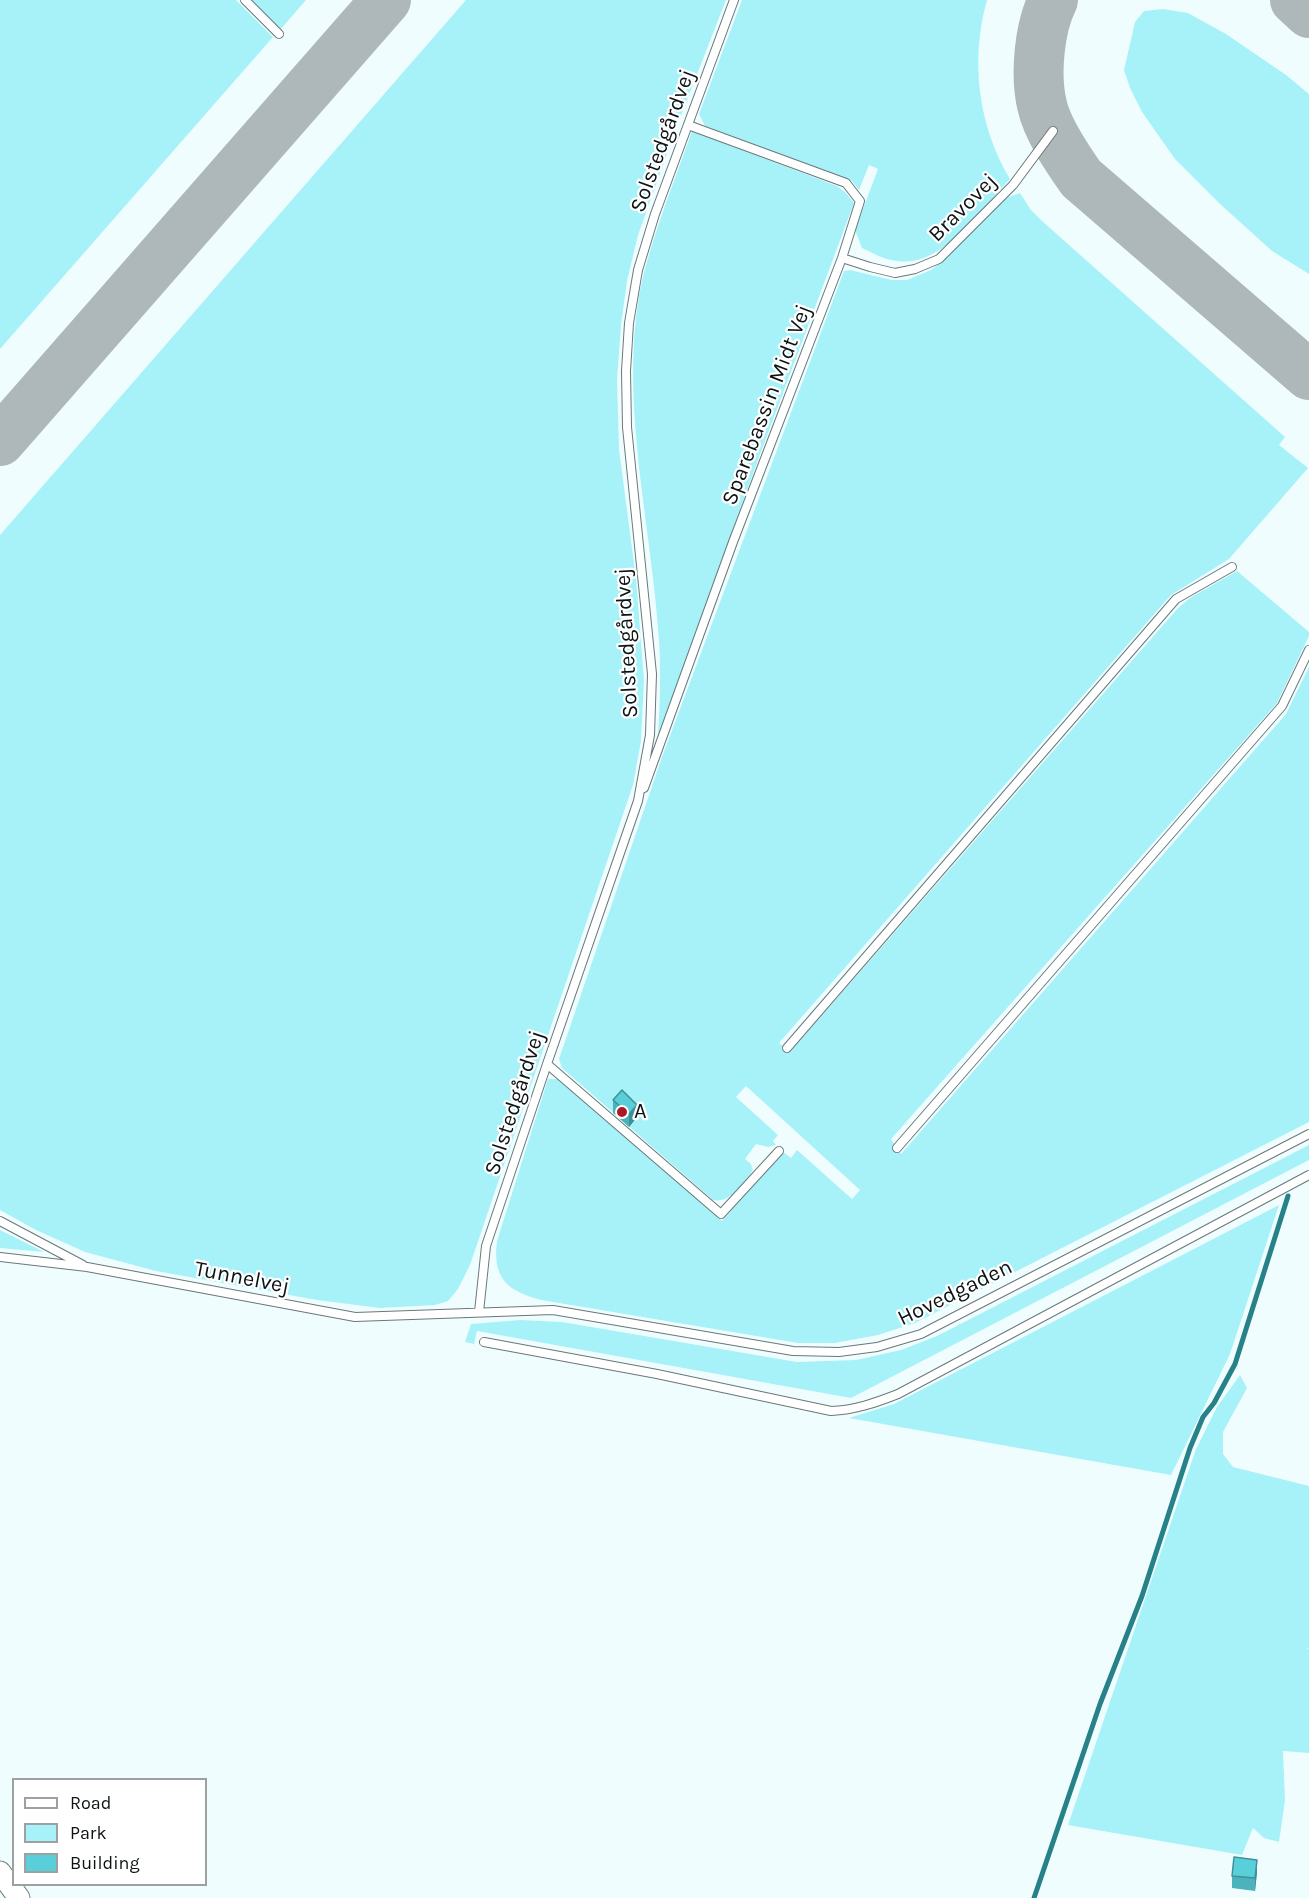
<!DOCTYPE html>
<meta charset="utf-8">
<style>
body{margin:0}
#map{position:relative;width:1309px;height:1898px;overflow:hidden;background:#f0fdff;font-family:Karla,sans-serif}
canvas{display:block}
.legend{position:absolute;left:12px;top:1778px;width:195px;height:108px;box-sizing:border-box;background:#fff;border:2px solid #9ea1a1;margin:0;padding:8px 10px;list-style:none;font-size:18px;color:#0d1314}
.legend li{display:flex;align-items:center;gap:12px;height:30px}
.legend b{width:30px;border:2px solid #9ea1a1}
</style>
<div id="map">
<canvas width="1309" height="1898"></canvas>
<ul class="legend">
<li><b style="height:8px;background:#fff"></b>Road</li>
<li><b style="height:16px;background:#a7f2f8"></b>Park</li>
<li><b style="height:16px;background:#58cfd9"></b>Building</li>
</ul>
</div>
<script>
const context = document.querySelector('canvas').getContext('2d');
context.lineJoin = 'round';
function fill(path, color) { context.fillStyle = color; context.fill(path, 'evenodd'); }
function stroke(path, color, width, dash) { context.strokeStyle = color; context.lineWidth = width; context.lineCap = dash ? 'butt' : 'round'; context.setLineDash(dash || []); context.stroke(path); }
function label(font, color, halo, rows, align = 'center') {
  context.font = font + ' Karla,sans-serif'; context.lineWidth = 4.5; context.setLineDash([]); context.textBaseline = 'middle'; context.strokeStyle = halo; context.fillStyle = color; for (const [text, x, y, turn = 0] of rows) {
    context.save(); context.translate(x, y); context.rotate((+turn || 0) * Math.PI / 180); context.textAlign = isNaN(turn) ? turn : align; if (halo) context.strokeText(text, 0, 0); context.fillText(text, 0, 0); context.restore();
  }
}
const green = new Path2D(`
 M0 0H236L273 37 0 349Z
 M251 0H306L280 30Z
 M466 0H726L678 123 638 235 627 281 621 325 617 380 619 449 636 579 644 680 641 741 633 785 470 1265 458 1289 448 1301 435 1305 380 1308 317 1300 156 1271 85 1252 36 1230 0 1210V535Z
 M742 0H987C970 59 978 126 1010 179 982 209 942 268 897 261 884 260 873 253 862 248L855 230 878 169 869 165 859 190 852 181 705 126 699 114Z
 M1163 9 1188 13 1226 34 1286 75 1309 94V274L1272 251 1220 204 1175 159 1142 112 1130 88 1124 70 1135 22 1144 11Z
 M692 131 837 186 846 193 854 203 759 457 658 736C660 704 661 673 659 641 652 528 620 408 639 296 649 243 674 183 692 131Z
 M1020 193 1031 210 1042 221 1285 437 1279 445 1308 468 1229 559 1171 595 779 1043 790 1052 1178 608 1190 598 1237 571 1309 632V636L1277 703 891 1139 901 1154 1286 714 1309 667V1122L915 1323 878 1335 835 1343H798L541 1300C508 1291 492 1279 497 1241L548 1079H560L722 1221 783 1152 791 1158 797 1150 852 1199 860 1190 746 1086 736 1097 778 1135 773 1141 776 1145 768 1147 756 1144 745 1159 751 1164 753 1170C745 1183 729 1204 713 1200L562 1068 559 1059 662 757 844 271 850 270 892 280H907L931 270 946 258 1006 198Z
 M1309 1145V1160L851 1398 477 1331 474 1344 465 1342 471 1324 520 1320 562 1322 797 1362 856 1360 901 1350 937 1336Z
 M1279 1205 1230 1354 1171 1475 849 1418 894 1404Z
 M0 1230 44 1252 0 1248Z
 M1240 1375 1247 1388 1223 1432V1454L1233 1467 1309 1486V1648L1307 1649H1309V1753L1283 1751 1285 1800 1279 1842 1264 1838 1253 1828 1242 1855 1068 1825 1196 1449 1217 1407Z`);
const stream = new Path2D(`
 M1034 1898 1100 1704 1142 1596 1190 1448 1203 1417 1214 1403 1235 1364 1288 1196`);
const taxiway = new Path2D(`
 M1053 0C1039 28 1035 75 1042 105 1047 129 1067 158 1081 178L1309 375
 M1295 0 1309 13
 M0 441 386 0`);
const lane = new Path2D(`
 M245 0 279 34
 M842 258 870 267 895 273 915 269 939 259 1013 185 1053 131
 M644 788 733 542 842 258 860 201 846 183 688 125
 M787 1048 1176 599 1232 567
 M547 1064 721 1214 779 1151
 M897 1148 1282 706 1309 650
 M0 1221 83 1265
 M0 1257 87 1267 355 1317 553 1310 793 1351 839 1352 877 1347 921 1334 1309 1134
 M479 1312 486 1246 547 1064 638 801 650 735 652 674 627 427 626 371 629 323 638 270 655 214 734 0
 M484 1342 657 1374 831 1411C855 1410 875 1403 898 1394L1309 1175`);
const secondary = new Path2D(`
 M0 1872 19 1898`);
const wall = new Path2D(`
 M613 1100 637 1117 629 1127 613 1113Z
 M1257 1872 1255 1891 1232 1888V1876Z`);
const shadedWall = new Path2D(`
 M637 1105V1117L629 1127V1114Z
 M1257 1860V1872L1255 1891V1878Z`);
const building = new Path2D(`
 M622 1090 637 1105 629 1114 613 1100Z
 M1234 1857 1257 1860 1255 1878 1232 1876Z`);
const markers = [
 [622,1112,6,"#ac1827"]
];
const streetNames = [
 ["Solstedgårdvej",663,141,-70],
 ["Bravovej",963,208,-45],
 ["Sparebassin Midt Vej",767,405,-69],
 ["Solstedgårdvej",627,643,-93],
 ["Solstedgårdvej",515,1103,-72],
 ["Tunnelvej",242,1278,11],
 ["Hovedgaden",955,1293,-26]
];
const poiNames = [
 ["A",634,1112]
];
fill(green, '#a7f2f8');
stroke(stream, '#278189', 5);
stroke(taxiway, '#aeb8ba', 50);
stroke(lane, '#697879', 10);
stroke(secondary, '#697879', 23);
stroke(lane, '#fff', 8);
stroke(secondary, '#fff', 21);
fill(wall, '#4cb2bb');
fill(shadedWall, '#3e9198');
fill(building, '#58cfd9');
stroke(building, '#3e9198', 1.5);
for (const [x, y, r, color] of markers) { const dot = new Path2D(); dot.arc(x, y, r, 0, 2 * Math.PI); context.fillStyle = color; context.fill(dot); stroke(dot, '#fff', 2); }
label('22px', '#0d1314', '#fff', streetNames);
label('22px', '#0d1314', '#fff', poiNames, 'left');
</script>
